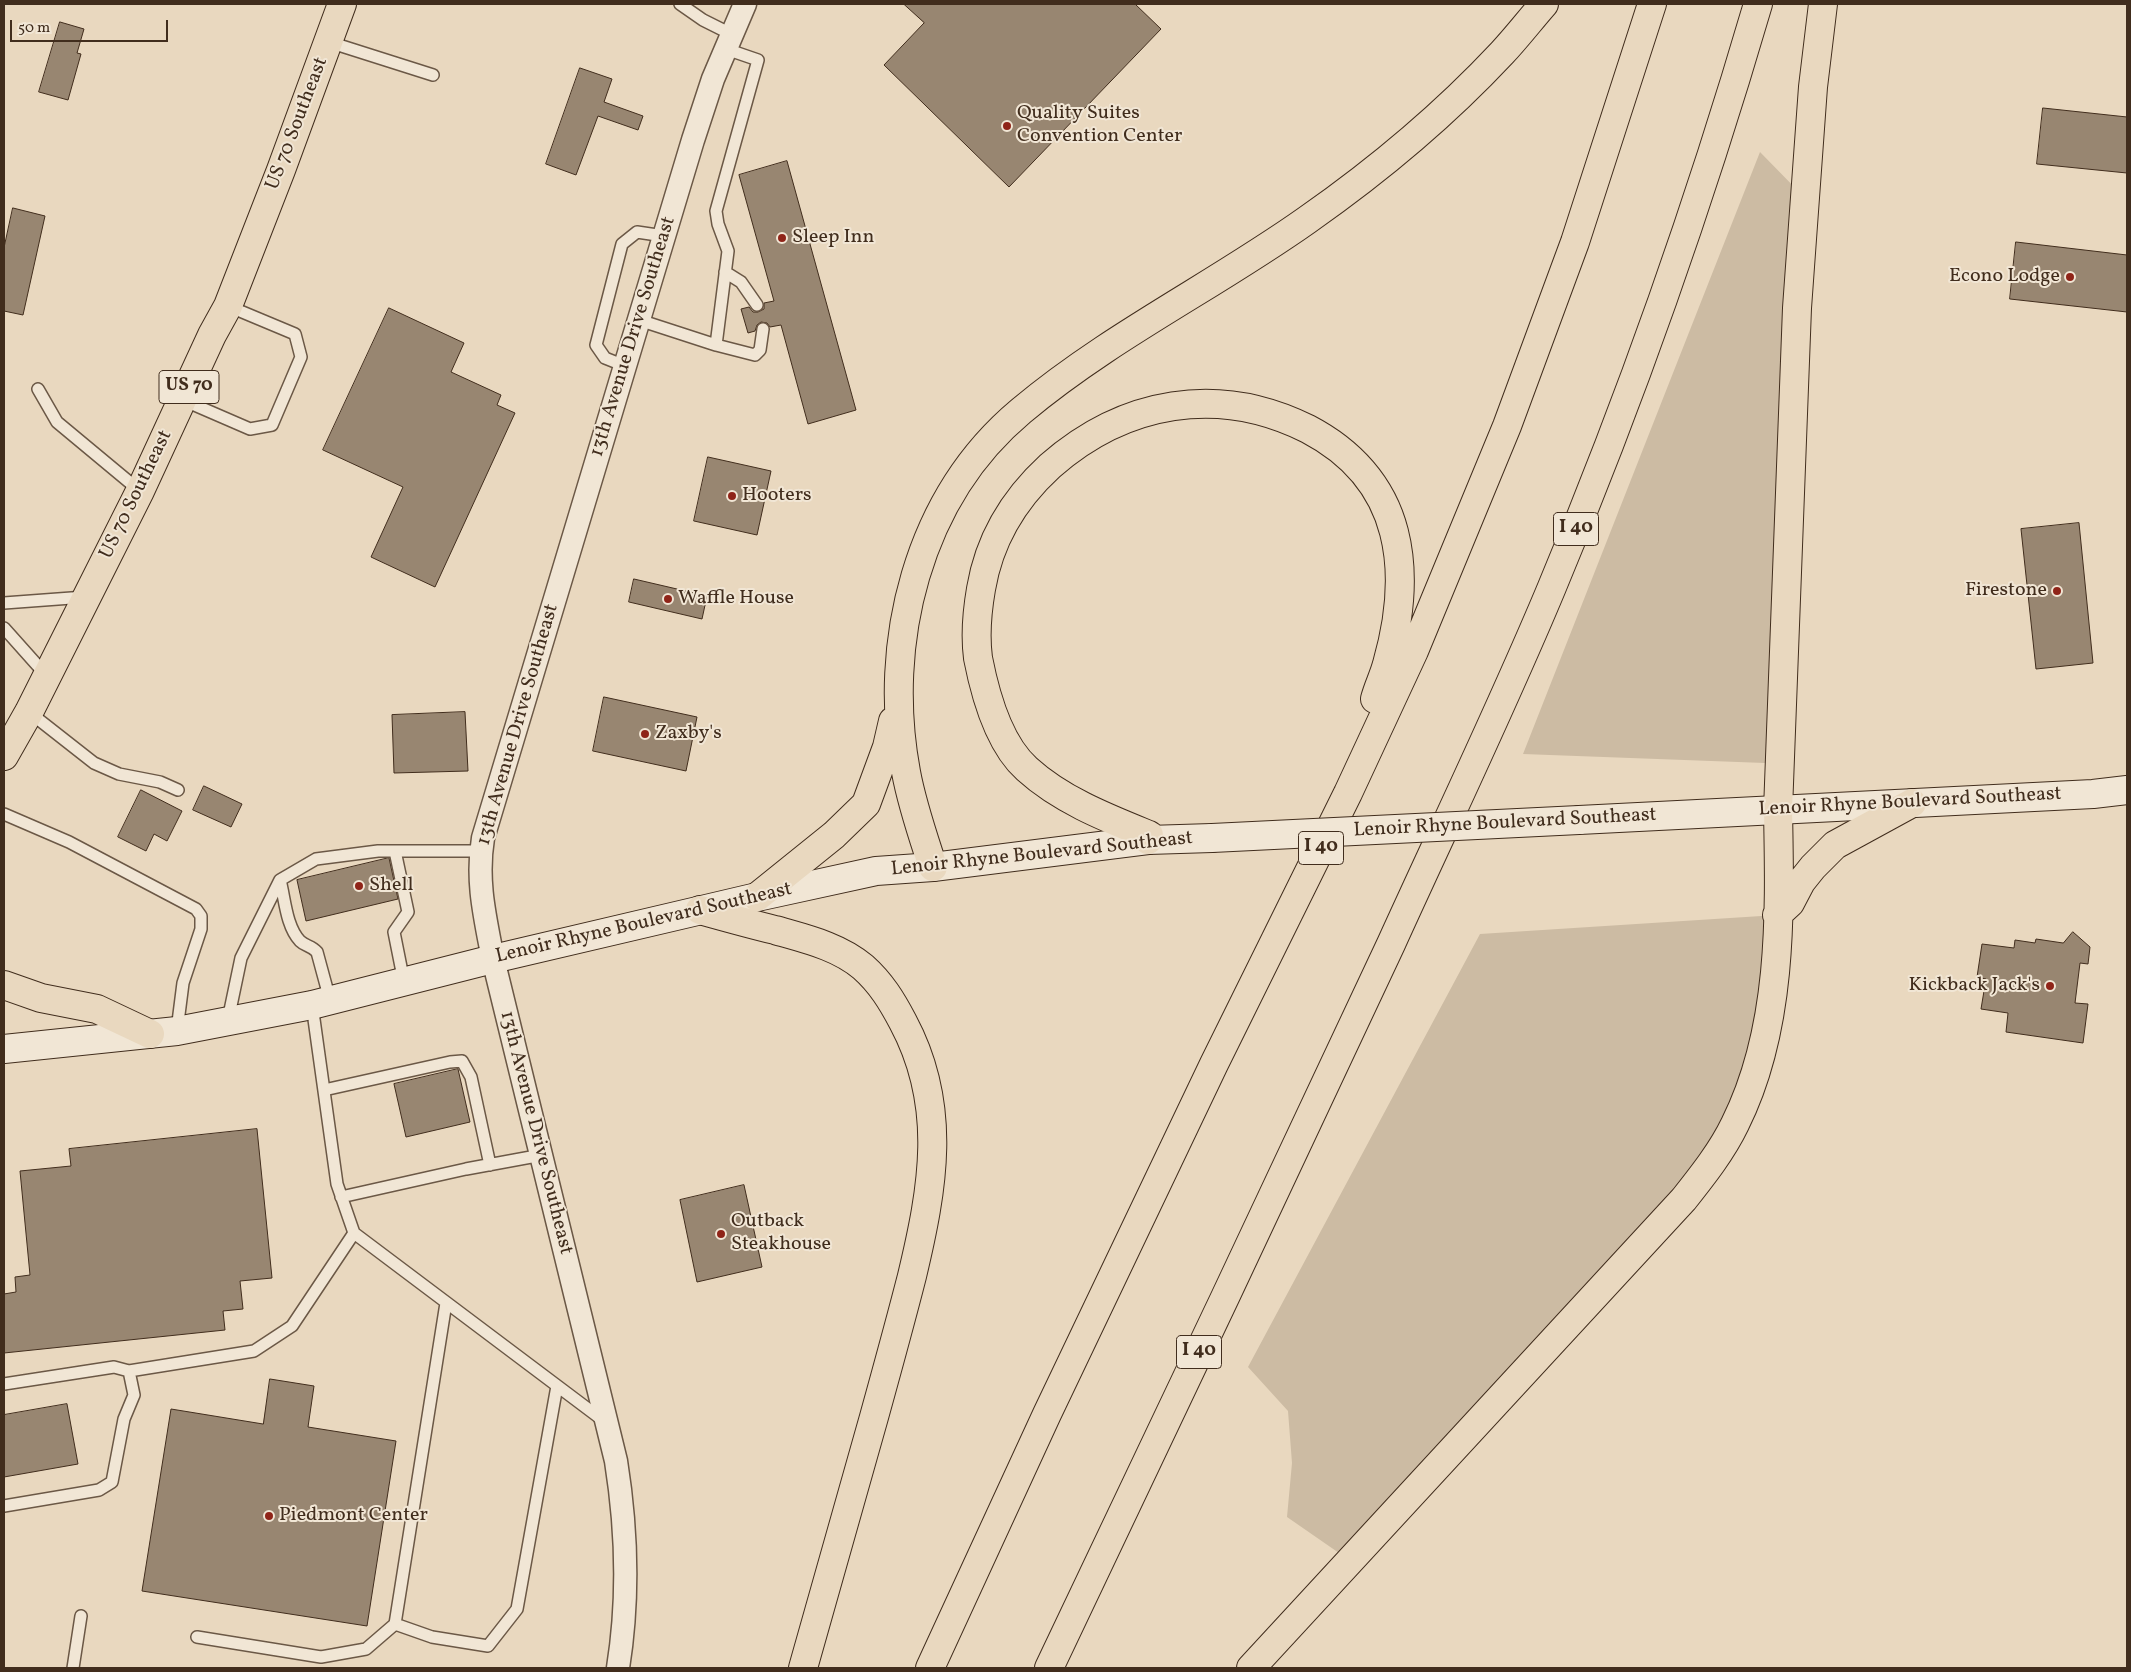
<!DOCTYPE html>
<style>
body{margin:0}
#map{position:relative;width:2131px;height:1672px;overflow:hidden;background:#e9d8bf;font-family:Vollkorn,serif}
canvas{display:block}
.frame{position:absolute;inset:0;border:5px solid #412d1d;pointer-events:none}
.scale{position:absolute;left:10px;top:20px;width:158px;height:22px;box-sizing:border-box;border:2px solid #412d1d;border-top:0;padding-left:6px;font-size:15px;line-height:18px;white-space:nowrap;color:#412d1d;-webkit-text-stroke:4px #f1e6d5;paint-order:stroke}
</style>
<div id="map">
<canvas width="2131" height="1672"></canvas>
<div class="frame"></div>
<div class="scale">50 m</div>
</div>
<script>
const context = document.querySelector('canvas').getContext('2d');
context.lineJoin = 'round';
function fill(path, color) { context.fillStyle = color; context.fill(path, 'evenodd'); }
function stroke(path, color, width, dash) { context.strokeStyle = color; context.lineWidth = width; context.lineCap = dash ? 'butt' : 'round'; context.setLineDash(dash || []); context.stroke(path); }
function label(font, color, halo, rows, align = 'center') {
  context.font = font + ' Vollkorn,serif'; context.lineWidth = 4; context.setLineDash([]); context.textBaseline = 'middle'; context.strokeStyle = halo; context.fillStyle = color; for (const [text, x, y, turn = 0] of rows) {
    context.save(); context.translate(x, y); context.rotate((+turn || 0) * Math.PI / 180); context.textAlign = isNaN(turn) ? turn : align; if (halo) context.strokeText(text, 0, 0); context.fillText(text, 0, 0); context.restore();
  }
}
const green = new Path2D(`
 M1760 152 1804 197 1790 487 1765 763 1523 754Z
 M1777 915 1756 1073 1684 1199 1339 1553 1287 1517 1292 1463 1288 1411 1248 1367 1480 934Z`);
const building = new Path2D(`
 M904 4H1135L1161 29 1009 187 884 65 924 23Z
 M60 22 84 29 77 53 81 54 68 100 39 92Z
 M580 68 612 79 604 102 643 116 638 130 598 116 576 175 546 164Z
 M2043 108 2127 117V173L2037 164Z
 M787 161 856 410 808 424 781 325 770 327 767 323 761 322 757 325 755 331 748 333 741 309 749 307 753 312H758L764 309V303L774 301 739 175Z
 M13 208 45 216 23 315 4 311V248Z
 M2016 242 2127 255V312L2010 299Z
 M389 308 464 343 451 372 501 395 497 405 515 413 435 587 371 557 403 487 323 450Z
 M708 457 771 471 757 535 694 521Z
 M2079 523 2093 663 2036 669 2021 529Z
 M634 579 707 596 702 619 629 602Z
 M604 697 697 717 686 771 593 751Z
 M465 712 468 771 394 773 392 715Z
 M204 786 242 804 231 827 193 810Z
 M141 790 182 811 167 841 154 834 146 851 118 837Z
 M389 858 398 899 306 921 297 880Z
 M2073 932 2090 947 2088 964 2080 963 2075 1003 2088 1004 2083 1043 2006 1032 2008 1013 1981 1009 1986 979 1977 977 1982 944 2014 948 2015 940 2035 943 2036 939 2063 943Z
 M458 1069 470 1122 406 1137 394 1084Z
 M257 1129 272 1278 240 1281 243 1309 223 1311 225 1330 4 1353V1294L16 1292 15 1277 30 1275 20 1171 71 1166 69 1149Z
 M744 1185 762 1267 697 1282 680 1200Z
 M270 1379 314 1386 308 1427 396 1441 367 1626 142 1591 171 1409 263 1424Z
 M67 1404 78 1464 4 1477V1415Z`);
const service = new Path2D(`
 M680 4 703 20 731 34
 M329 42 433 75
 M725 272 741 282 757 305
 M639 320 716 345 728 251 718 224 716 211 758 60 726 49
 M716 345 755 355 760 350 763 329
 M625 366 605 358 596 345 622 244 637 232 664 236
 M38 389 57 422 140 491
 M183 400 250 429 272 425 301 357 295 334 228 306
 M4 603 85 597
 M4 628 46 675
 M29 712 94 763 119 774 160 782 178 790
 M4 814 69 842 196 909 201 916V929L183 983 177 1030
 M395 851 408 912 394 932 404 982
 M280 880C285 899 286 926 300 941 305 946 312 946 317 952L330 1000
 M312 1005 337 1184 354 1233 604 1421
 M228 1020 241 958 280 880 316 859 378 851H481
 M324 1090 450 1062 462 1061 471 1077 490 1165
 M341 1197 466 1169 542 1155
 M4 1384 114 1367 129 1371 254 1351 292 1326 354 1233
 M4 1506 99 1490 112 1482 124 1419 134 1395 129 1371
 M395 1624 432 1637 488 1646 517 1609 557 1386
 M197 1637 321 1657 366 1649 395 1624 446 1303
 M73 1668 81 1616`);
const minor = new Path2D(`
 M618 1668C629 1599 627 1530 616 1461L493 959C485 917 476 881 483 838L693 140 713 79 745 4`);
const secondary = new Path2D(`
 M1579 820 2093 794 2127 790
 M4 1049 177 1031 312 1005 493 959 757 897 876 871 933 867 1148 840 1212 838`);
const primary = new Path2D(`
 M4 756 29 712 140 491 212 335 228 306 281 170 342 4
 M4 985 41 998 97 1009 150 1034`);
const motorway = new Path2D(`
 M1148 840 1149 835C1107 818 1061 800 1027 769 999 744 985 694 978 658 975 635 977 612 981 589 989 541 1014 499 1050 466 1124 401 1218 384 1308 429 1350 451 1382 485 1394 532 1405 575 1399 622 1387 664 1384 676 1378 687 1375 699
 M933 867C923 836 912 805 906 772 882 643 917 498 1021 411 1109 337 1214 286 1307 220 1377 171 1444 115 1502 53 1517 37 1530 20 1544 4
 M757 897 834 835 866 804 887 747 893 721
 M700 910C725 917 750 924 775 930 806 939 838 946 863 967 881 983 892 1001 903 1022 948 1106 933 1188 912 1276 900 1323 887 1370 874 1417 850 1501 827 1585 803 1668
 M1777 915 1790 903 1801 882 1813 867 1835 845 1912 803
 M930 1668 1047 1414 1214 1064 1348 793 1414 651 1507 426 1575 242 1652 4
 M1049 1668C1163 1427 1279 1186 1391 944 1445 825 1502 707 1552 587 1632 396 1700 202 1758 4
 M1251 1668 1684 1199C1703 1175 1722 1151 1735 1124 1783 1028 1780 914 1778 810L1797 308 1813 87 1823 4`);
const secondaryBridge = new Path2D(`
 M1212 838 1579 820`);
const markers = [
 [1007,126,5,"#8f2418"],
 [782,238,5,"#8f2418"],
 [2070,277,5,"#8f2418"],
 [732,496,5,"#8f2418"],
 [2057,591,5,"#8f2418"],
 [668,599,5,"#8f2418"],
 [645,734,5,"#8f2418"],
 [359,886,5,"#8f2418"],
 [2050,986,5,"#8f2418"],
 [721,1234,5,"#8f2418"],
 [269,1516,5,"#8f2418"]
];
const shields = [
 [189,387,60],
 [1576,529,45],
 [1321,848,45],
 [1199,1352,45]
];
const shieldNames = [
 ["US 70",189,387],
 ["I 40",1576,529],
 ["I 40",1321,848],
 ["I 40",1199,1352]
];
const poiNames = [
 ["Quality Suites",1017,114],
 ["Convention Center",1017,137],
 ["Sleep Inn",792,238],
 ["Econo Lodge",2060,277,"right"],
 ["Hooters",742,496],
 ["Firestone",2047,591,"right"],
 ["Waffle House",678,599],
 ["Zaxby's",655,734],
 ["Shell",369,886],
 ["Kickback Jack's",2040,986,"right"],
 ["Outback",731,1222],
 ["Steakhouse",731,1245],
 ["Piedmont Center",279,1516]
];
const streetNames = [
 ["US 70 Southeast",298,124,-69],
 ["13th Avenue Drive Southeast",634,337,-73],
 ["US 70 Southeast",137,495,-64],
 ["13th Avenue Drive Southeast",519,725,-74],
 ["Lenoir Rhyne Boulevard Southeast",1910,803,-3],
 ["Lenoir Rhyne Boulevard Southeast",1505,824,-3],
 ["Lenoir Rhyne Boulevard Southeast",1042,855,-6],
 ["Lenoir Rhyne Boulevard Southeast",644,924,-13],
 ["13th Avenue Drive Southeast",535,1133,76]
];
fill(green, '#ccbba3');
fill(building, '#988671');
stroke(building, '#412d1d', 1);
stroke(service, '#6b5846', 14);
stroke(minor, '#6b5846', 25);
stroke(secondary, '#412d1d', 30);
stroke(primary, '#412d1d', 30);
stroke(motorway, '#412d1d', 30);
stroke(service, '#f1e6d5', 11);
stroke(minor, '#f1e6d5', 22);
stroke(secondary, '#f1e6d5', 28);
stroke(primary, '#e9d8bf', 28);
stroke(motorway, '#e9d8bf', 28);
stroke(secondaryBridge, '#412d1d', 30, []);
stroke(secondaryBridge, '#f1e6d5', 28);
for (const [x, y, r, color] of markers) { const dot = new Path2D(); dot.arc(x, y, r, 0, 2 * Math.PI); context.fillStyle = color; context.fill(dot); stroke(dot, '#f1e6d5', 2); }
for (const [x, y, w] of shields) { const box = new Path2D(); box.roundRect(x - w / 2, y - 16.5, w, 33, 4); context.fillStyle = '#f1e6d5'; context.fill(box); stroke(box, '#412d1d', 1); }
label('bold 19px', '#412d1d', null, shieldNames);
label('20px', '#412d1d', '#f1e6d5', poiNames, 'left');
label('20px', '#412d1d', '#f1e6d5', streetNames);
</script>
